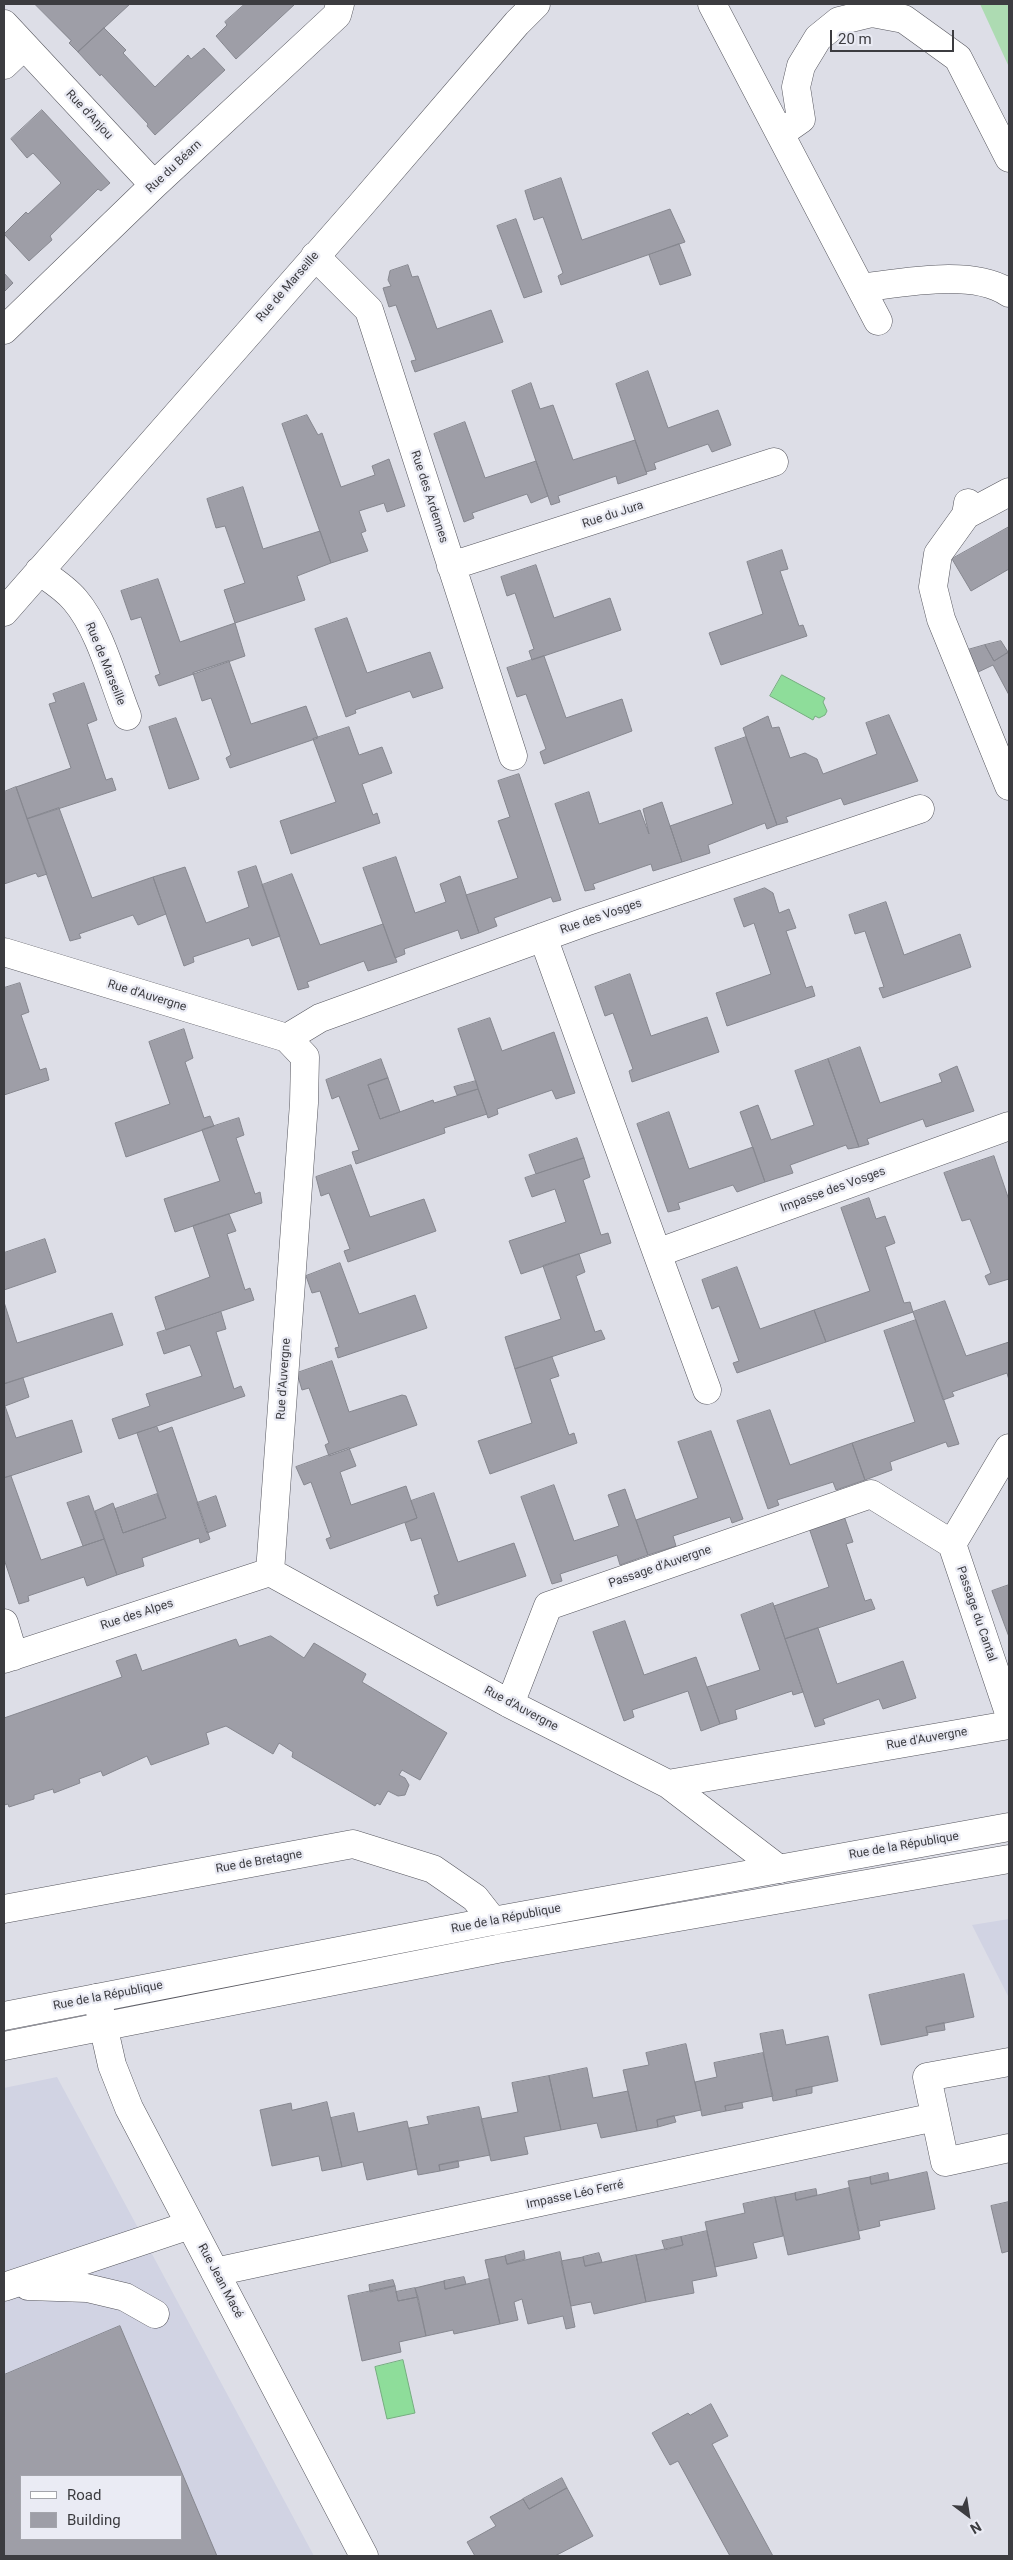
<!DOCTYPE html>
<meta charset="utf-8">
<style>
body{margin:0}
#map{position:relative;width:1013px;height:2560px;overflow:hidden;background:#dddee7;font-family:Roboto,sans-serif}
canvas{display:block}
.frame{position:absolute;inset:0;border:5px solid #3c3c40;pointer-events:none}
.legend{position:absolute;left:20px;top:2475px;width:162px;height:65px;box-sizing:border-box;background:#eaebf4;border:1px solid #a4a5ac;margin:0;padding:6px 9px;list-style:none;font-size:15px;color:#3c3c40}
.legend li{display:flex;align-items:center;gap:10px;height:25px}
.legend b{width:25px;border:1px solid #a4a5ac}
.north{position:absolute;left:943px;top:2490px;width:50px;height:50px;-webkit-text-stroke:4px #eaebf4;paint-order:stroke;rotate:149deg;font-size:14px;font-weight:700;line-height:20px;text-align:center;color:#3c3c40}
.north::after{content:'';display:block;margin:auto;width:18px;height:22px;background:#3c3c40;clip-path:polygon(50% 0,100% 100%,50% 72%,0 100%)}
.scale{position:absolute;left:830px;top:30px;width:124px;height:22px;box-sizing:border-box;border:2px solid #3c3c40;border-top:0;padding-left:6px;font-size:15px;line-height:18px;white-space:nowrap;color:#3c3c40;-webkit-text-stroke:4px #eaebf4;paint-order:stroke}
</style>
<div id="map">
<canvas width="1013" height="2560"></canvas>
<div class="frame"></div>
<ul class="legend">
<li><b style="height:6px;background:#fff"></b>Road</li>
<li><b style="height:14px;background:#9e9ea7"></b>Building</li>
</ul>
<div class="north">N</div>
<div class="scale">20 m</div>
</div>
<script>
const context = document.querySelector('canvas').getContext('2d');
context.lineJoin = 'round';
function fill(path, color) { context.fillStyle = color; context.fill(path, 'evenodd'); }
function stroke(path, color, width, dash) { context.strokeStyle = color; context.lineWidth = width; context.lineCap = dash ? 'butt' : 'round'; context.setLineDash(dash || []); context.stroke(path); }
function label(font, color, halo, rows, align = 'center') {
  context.font = font + ' Roboto,sans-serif'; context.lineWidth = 4.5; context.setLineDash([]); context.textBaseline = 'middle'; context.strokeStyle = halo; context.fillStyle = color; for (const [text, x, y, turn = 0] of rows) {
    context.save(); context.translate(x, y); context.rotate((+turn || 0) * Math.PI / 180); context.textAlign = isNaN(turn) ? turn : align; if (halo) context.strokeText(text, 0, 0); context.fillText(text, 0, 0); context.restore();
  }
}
const built = new Path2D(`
 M1009 1919V1998L972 1925Z
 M57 2077 314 2556H4V2088ZM21 2476H181V2539H21Z`);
const green = new Path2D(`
 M980 4H1009V67Z`);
const water = new Path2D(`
 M782 675 825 698 823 702 827 711 825 715 819 718 815 716 813 720 770 696Z
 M403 2360 415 2413 387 2419 375 2367Z`);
const building = new Path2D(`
 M35 4H130L78 52 69 43 71 41Z
 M245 4H295L236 59 216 36 227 25 225 22Z
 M104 28 126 50 123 53 155 87 188 55 191 59 204 48 225 70 155 135 147 126 148 124 101 74 100 76 78 52Z
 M42 110 110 183 101 191 98 189 50 236 52 240 29 261 4 234 26 212 28 214 61 183 33 153 27 158 11 139Z
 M561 178 582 240 670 209 685 242 561 285 558 276 563 273 543 217 534 220 525 191Z
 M516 219 542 292 524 298 497 226Z
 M679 244 691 275 660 285 649 255Z
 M408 265 412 277 418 276 437 329 491 310 503 342 415 372 411 361 416 360 396 305 389 307 383 288 391 286 388 280 390 271Z
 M4 273 13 283 4 292Z
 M648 371 668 428 718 410 731 445 712 452 708 444 654 463 656 469 646 472 616 384Z
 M531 383 540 409 553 405 573 460 635 440 647 474 618 484 616 476 558 496 560 502 551 505 512 391Z
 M307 415 318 435 322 433 341 487 375 475 372 466 389 459 405 506 387 512 384 503 359 511 366 531 361 533 368 551 331 563 282 424Z
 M465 422 485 478 536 461 548 496 531 503 527 494 472 513 474 518 464 522 434 434Z
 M243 487 263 549 320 531 331 563 297 576 305 600 235 623 224 590 245 583 225 526 216 528 207 499Z
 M1009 527V569L971 591 952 559Z
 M782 550 788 569 780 571 799 626 803 625 807 636 721 665 709 633 763 614 747 562Z
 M536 565 554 618 610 598 621 630 532 660 529 651 534 649 515 593 507 596 501 577Z
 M158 579 180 642 235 623 245 656 159 686 155 676 160 674 141 617 131 620 121 591Z
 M347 618 367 673 430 652 443 688 413 698 410 691 355 710 356 713 346 717 315 629Z
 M1001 641 1008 652 994 661 985 645Z
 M985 645 994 661 1009 652V695L993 665 974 674 964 651Z
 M544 656 566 718 622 699 632 731 544 764 540 752 546 749 526 694 517 697 507 668Z
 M229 661 251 724 306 706 318 738 230 768 226 758 231 755 211 698 202 701 193 673Z
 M84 683 97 720 87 724 106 780 112 778 116 790 27 819 16 787 71 768 49 704 56 702 53 694Z
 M889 715 918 781 844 805 841 798 786 817 788 822 777 825 743 728 768 716 772 728 779 727 790 758 805 753 817 759 823 774 877 754 866 723Z
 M176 718 199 779 169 789 149 727Z
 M349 727 359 755 382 747 392 773 362 784 373 815 377 813 380 823 291 854 280 821 336 802 313 739Z
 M746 737 777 825 767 829 765 823 708 845 710 853 682 862 670 826 733 804 715 748Z
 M519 774 561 900 553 902 551 897 494 918 497 926 479 933 466 895 518 878 498 821 510 817 498 781Z
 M16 787 47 874 38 877 36 873 4 884V792Z
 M589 792 599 824 640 810 649 834 643 809 662 802 682 862 653 871 651 864 593 884 595 889 585 891 555 804Z
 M59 808 92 898 153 877 166 914 138 925 133 915 79 934 81 938 70 941 27 819Z
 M396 857 415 913 446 902 440 884 460 876 479 933 461 939 458 930 404 949 405 954 395 958 363 868Z
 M256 866 280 936 252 946 249 938 193 957 194 962 184 966 153 877 185 867 206 923 249 907 238 872Z
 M292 874 320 945 383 924 397 962 368 971 364 961 307 982 309 987 298 990 262 885Z
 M765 888 773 893 779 913 789 909 796 928 786 931 806 988 812 986 815 996 727 1026 716 993 771 974 754 923 744 927 734 899Z
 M886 902 904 955 960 934 971 967 883 998 879 988 884 987 865 931 855 934 849 915Z
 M630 974 651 1036 707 1017 719 1052 632 1082 629 1071 633 1069 613 1013 605 1016 595 987Z
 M20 983 29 1012 21 1015 40 1070 46 1068 49 1080 4 1095V988Z
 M490 1018 502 1051 554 1032 575 1093 556 1099 552 1090 497 1109 498 1114 488 1118 458 1029Z
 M184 1029 193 1058 185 1062 204 1118 210 1116 214 1126 126 1157 115 1123 170 1104 149 1042Z
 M860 1047 880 1103 942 1082 939 1074 957 1066 974 1111 926 1127 923 1119 867 1139 869 1144 859 1147 828 1059Z
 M381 1059 388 1078 368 1085 380 1119 433 1100 434 1103 478 1089 487 1114 444 1128 445 1133 356 1164 352 1152 359 1150 339 1096 332 1099 326 1080Z
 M828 1059 859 1147 848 1149 846 1145 790 1165 793 1173 765 1182 740 1112 758 1105 771 1140 814 1125 795 1071Z
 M388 1078 400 1112 380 1119 368 1085Z
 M476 1081 478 1089 457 1095 454 1087Z
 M669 1112 689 1169 753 1147 765 1182 737 1192 733 1185 678 1203 680 1209 668 1212 637 1124Z
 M239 1118 244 1135 236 1138 255 1194 260 1192 262 1203 175 1232 164 1199 220 1181 202 1130Z
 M577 1138 584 1158 536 1174 529 1155Z
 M994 1156 1009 1200V1279L989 1285 985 1276 991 1273 970 1219 962 1221 944 1173Z
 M584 1158 590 1177 583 1180 601 1235 608 1233 611 1243 521 1274 509 1241 566 1222 555 1189 532 1197 525 1178Z
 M351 1165 370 1217 424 1199 436 1231 348 1262 344 1251 350 1249 329 1193 321 1196 316 1177Z
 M869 1198 876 1219 885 1216 895 1243 885 1247 904 1303 910 1302 913 1312 826 1342 814 1310 870 1291 841 1208Z
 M229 1214 236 1231 227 1234 245 1290 250 1288 254 1300 166 1330 155 1297 210 1277 193 1226Z
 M45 1239 56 1272 4 1290V1253Z
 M579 1254 585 1272 576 1276 595 1332 601 1330 605 1339 515 1369 505 1337 561 1319 543 1266Z
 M340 1263 359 1314 415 1295 427 1328 338 1358 335 1348 339 1347 320 1291 312 1293 306 1276Z
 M737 1267 760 1329 814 1310 826 1342 737 1373 733 1363 739 1361 719 1306 712 1309 702 1280Z
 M945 1301 966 1356 1009 1342V1380L1007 1373 952 1392 954 1396 943 1400 913 1312Z
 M4 1302 17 1343 112 1313 123 1345 4 1384Z
 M221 1312 226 1329 216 1332 234 1389 241 1386 245 1396 119 1439 112 1419 150 1406 146 1394 202 1376 190 1345 164 1354 157 1333Z
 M916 1320 959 1444 948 1447 946 1442 890 1462 892 1470 865 1480 852 1443 915 1422 884 1331Z
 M552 1357 559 1376 550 1379 569 1435 574 1433 577 1443 490 1474 478 1441 532 1423 515 1369Z
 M332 1361 349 1412 402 1395 406 1396 417 1425 329 1456 325 1445 329 1443 309 1388 302 1390 297 1373Z
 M23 1378 29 1397 5 1406 16 1438 72 1420 82 1452 4 1478V1384Z
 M770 1410 790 1465 852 1443 865 1480 836 1490 833 1482 777 1500 779 1505 768 1509 737 1421Z
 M157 1427 159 1432 172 1427 210 1539 200 1543 199 1538 142 1558 144 1566 117 1575 95 1511 113 1503 123 1533 166 1518 137 1433Z
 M711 1431 743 1519 732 1523 730 1517 673 1536 676 1546 648 1555 636 1520 698 1498 678 1442Z
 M349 1448 356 1466 340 1472 351 1505 406 1486 417 1518 330 1549 326 1539 331 1537 311 1482 304 1485 296 1467Z
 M11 1476 41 1560 104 1539 117 1575 87 1586 84 1577 28 1596 29 1601 19 1604 4 1559V1478Z
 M554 1485 574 1541 619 1526 608 1495 625 1489 648 1555 620 1565 617 1555 560 1574 562 1581 552 1584 521 1497Z
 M434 1493 458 1562 514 1543 526 1576 437 1606 434 1596 439 1594 421 1538 411 1541 405 1523 417 1518 411 1501Z
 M157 1494 166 1518 123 1533 115 1509Z
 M89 1496 104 1539 83 1546 67 1503Z
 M216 1496 226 1526 207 1533 197 1503Z
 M843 1513 853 1542 846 1544 865 1601 871 1599 875 1609 785 1639 774 1606 829 1587 808 1525Z
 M1009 1585V1637L992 1591Z
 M773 1603 803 1692 793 1695 792 1691 735 1710 737 1719 720 1724 707 1687 760 1670 741 1615Z
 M625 1621 644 1675 696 1657 720 1724 701 1731 688 1691 632 1710 634 1717 624 1721 593 1632Z
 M818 1628 837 1684 903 1661 916 1698 883 1709 879 1699 823 1719 825 1724 815 1727 785 1639Z
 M271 1636 304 1658 314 1643 366 1674 362 1682 447 1733 420 1780 402 1770 399 1775 405 1778 409 1785 405 1795 398 1796 388 1791 380 1805 377 1803 375 1806 292 1757 293 1752 279 1743 273 1754 226 1726 206 1733 209 1744 151 1765 147 1756 103 1776 101 1771 79 1779 80 1783 54 1793 53 1789 34 1795V1799L9 1807 8 1804 4 1805V1718L122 1677 116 1661 136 1654 142 1671 236 1639 239 1646Z
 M964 1974 974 2017 926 2027 928 2035 881 2045 869 1995Z
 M944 2023 945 2030 927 2033 926 2027Z
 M783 2030 786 2045 828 2036 838 2081 796 2090 797 2096 773 2101 760 2034Z
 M686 2044 701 2110 657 2120 658 2127 637 2131 623 2070 649 2065 646 2053Z
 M763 2053 773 2096 725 2106 726 2111 702 2116 695 2082 717 2077 714 2063Z
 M587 2068 593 2098 628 2091 637 2131 601 2138 597 2123 561 2130 549 2076Z
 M549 2076 561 2130 524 2137 528 2154 491 2161 481 2119 518 2112 512 2083Z
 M812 2087V2093L797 2096 796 2090Z
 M327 2102 342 2167 322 2171 319 2156 272 2166 260 2110 291 2103 292 2110Z
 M742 2103 743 2108 726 2111 725 2106Z
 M479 2107 490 2155 439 2165 440 2171 418 2175 409 2128 429 2124 427 2117Z
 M354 2113 358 2132 407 2121 417 2169 367 2180 363 2162 342 2167 331 2118Z
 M674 2116 676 2122 658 2127 657 2120Z
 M458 2161 459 2167 440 2171 439 2165Z
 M927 2172 935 2209 879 2221 880 2226 859 2231 848 2181 870 2177 871 2184Z
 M888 2173 889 2180 871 2184 870 2177Z
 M849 2188 860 2239 788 2255 775 2197 795 2193 796 2200Z
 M816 2189 817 2195 796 2200 795 2193Z
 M775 2197 783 2236 753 2243 757 2258 715 2267 705 2222 745 2213 743 2204Z
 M1009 2202V2251L1002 2253 991 2206Z
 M707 2231 717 2276 692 2281 694 2293 646 2302 636 2255 683 2245 681 2237Z
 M681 2237 683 2245 665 2250 662 2241Z
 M524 2251 525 2259 507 2264 505 2256Z
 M560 2252 575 2327 566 2329 563 2316 528 2324 522 2299 514 2302 518 2320 500 2324 485 2260 505 2256 507 2264Z
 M599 2253 602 2262 585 2266 583 2257Z
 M636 2255 646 2302 594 2314 591 2302 571 2306 561 2261 583 2257 585 2266Z
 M464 2277 466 2284 445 2289 444 2281Z
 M489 2279 500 2324 454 2334 453 2330 426 2336 415 2288 444 2281 445 2289Z
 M393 2280 395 2286 370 2292 369 2285Z
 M395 2286 398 2301 418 2297 426 2336 399 2342 401 2352 362 2361 348 2296Z
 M415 2288 418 2297 398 2301 396 2292Z
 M120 2326 217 2556H4V2375ZM21 2476H181V2539H21Z
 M711 2404 728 2436 712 2444 773 2556H730L678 2461 670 2465 652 2433 688 2413 690 2415Z
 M562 2478 567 2488 529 2509 523 2499Z
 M567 2488 593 2536 555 2556H475L467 2542 496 2526 490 2517 523 2499 529 2509Z`);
const minor = new Path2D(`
 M712 4 878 321
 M4 24 154 185
 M4 65 24 46
 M781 133 801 119 796 87 801 66 818 38 839 21 872 13 904 19 958 58 1009 158
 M315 256 369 310 513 756
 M861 288C902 283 973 268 1009 293
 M4 330 154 185 337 15 340 4
 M968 503 966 515 938 554 933 587 941 619 1009 786
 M966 515 1009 492
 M451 566 774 462
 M39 571C52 580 65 588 75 600 100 629 113 681 127 716
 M4 612 360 206 517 23 536 4
 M543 937 657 1253 1009 1126
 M4 952 287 1038 305 1057 304 1103 270 1572 510 1704 668 1784 779 1869
 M287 1038 320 1018 585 922 920 809
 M657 1253 707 1390
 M952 1544 1009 1713
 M4 1623 14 1656
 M4 1659 270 1572
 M510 1704 548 1606 871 1494 952 1544 1009 1448
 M668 1784 1009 1725
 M4 1909 353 1844 433 1869 475 1898 493 1921
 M97 1998 112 2065 129 2108 364 2556
 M1009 2062 927 2077 945 2162 1009 2148
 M215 2272 935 2117
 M28 2286 87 2288 125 2297 155 2314
 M4 2287 190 2225`);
const major = new Path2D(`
 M4 2016 493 1921 1009 1827
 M4 2046 502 1948 1009 1859`);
const streetNames = [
 ["Rue d'Anjou",89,115,47],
 ["Rue du Béarn",174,167,-43],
 ["Rue de Marseille",288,287,-49],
 ["Rue des Ardennes",429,497,72],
 ["Rue du Jura",613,515,-18],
 ["Rue de Marseille",105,664,68],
 ["Rue des Vosges",601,917,-19],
 ["Rue d'Auvergne",147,996,17],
 ["Impasse des Vosges",833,1190,-20],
 ["Rue d'Auvergne",284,1379,-86],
 ["Passage d'Auvergne",660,1567,-19],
 ["Passage du Cantal",976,1614,71],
 ["Rue des Alpes",137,1615,-18],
 ["Rue d'Auvergne",521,1709,28],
 ["Rue d'Auvergne",927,1739,-10],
 ["Rue de la République",904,1846,-10],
 ["Rue de Bretagne",259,1862,-10],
 ["Rue de la République",506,1919,-11],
 ["Rue de la République",108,1996,-11],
 ["Impasse Léo Ferré",575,2195,-12],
 ["Rue Jean Macé",220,2281,62]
];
fill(built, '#d1d3e3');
fill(green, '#addbb2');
fill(water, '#8edd9a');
stroke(water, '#75ad7f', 1);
fill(building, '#9e9ea7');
stroke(building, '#86878f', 1);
stroke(minor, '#56565e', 29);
stroke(major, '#56565e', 29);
stroke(minor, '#fff', 28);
stroke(major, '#fff', 28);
label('12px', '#3c3c40', '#eaebf4', streetNames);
</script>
